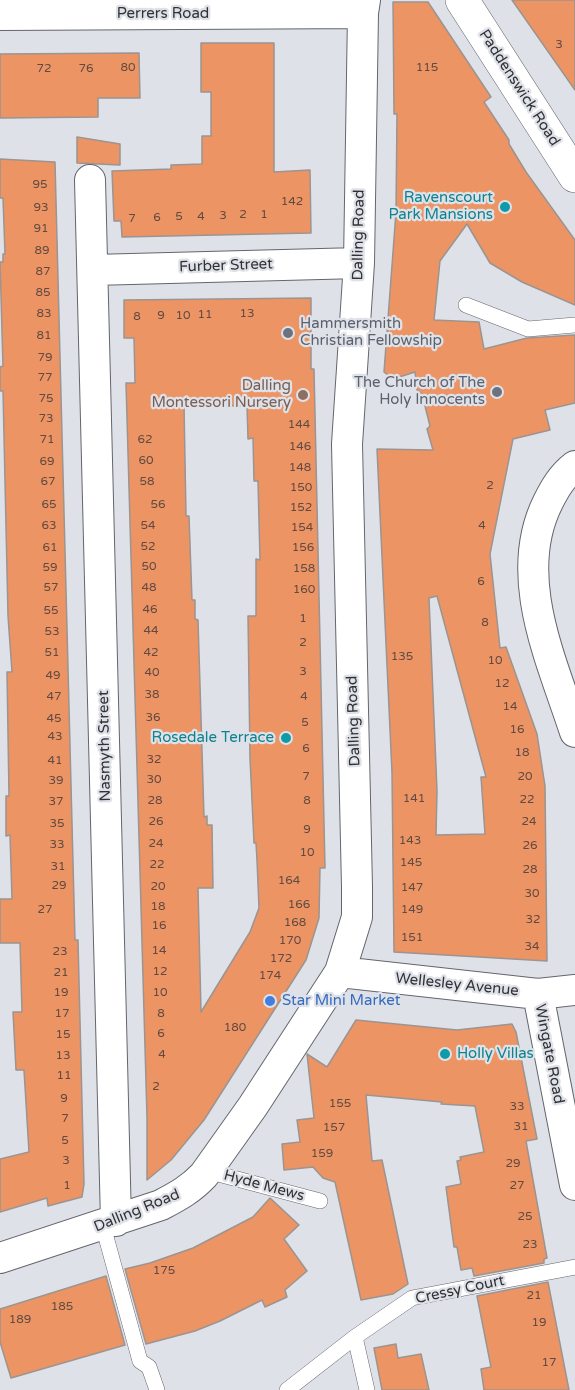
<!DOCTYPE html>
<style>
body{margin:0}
canvas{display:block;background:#dfe1e8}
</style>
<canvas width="575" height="1390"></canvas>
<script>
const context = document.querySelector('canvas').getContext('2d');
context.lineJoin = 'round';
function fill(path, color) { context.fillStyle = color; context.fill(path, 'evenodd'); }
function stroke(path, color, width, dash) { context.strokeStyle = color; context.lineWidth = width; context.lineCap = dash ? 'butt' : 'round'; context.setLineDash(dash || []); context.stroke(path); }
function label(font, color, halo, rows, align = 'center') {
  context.font = font + ' "Varela Round",sans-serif'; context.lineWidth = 4.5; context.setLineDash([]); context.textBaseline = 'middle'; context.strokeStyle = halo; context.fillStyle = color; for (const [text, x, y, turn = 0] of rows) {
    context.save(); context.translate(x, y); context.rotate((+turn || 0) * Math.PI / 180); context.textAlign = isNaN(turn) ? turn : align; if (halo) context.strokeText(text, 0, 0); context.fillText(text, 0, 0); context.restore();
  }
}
const building = new Path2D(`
 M512 0H575V90Z
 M393 2H428L491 97 484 102 509 140V144L526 172 575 240V305L522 282 490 263 467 224 440 261 434 320 479 322 484 349 527 338 575 335V403L545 410 550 430 513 439 490 554 500 648 506 647 537 734 545 786 547 961 394 952 392 773 377 449 433 450 427 429 430 426 422 394 417 390 415 372 393 379 384 372 396 212 397 114H394ZM437 596 486 777H481L485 834 436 835 437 791 429 598Z
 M201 43H274V172L310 170 311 233 122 237 121 221H114L112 171 171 169V165L202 164V136H211V92H201Z
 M139 53 140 98H98V117L0 118V54Z
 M77 137 120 144V165L77 163Z
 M0 159 55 162 75 940H78L84 1184 82 1197 48 1206 47 1198 0 1212V1159L29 1152 24 1070H16L13 1012H22L20 943H0V899H12L10 835 6 836V796H9L7 672H12L8 616 3 391H0V367L3 366 0 262H3V254H5L3 198H0Z
 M311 298V369H314L325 868H320L319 918 306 960 204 1120 171 1160 147 1180V1117L126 383H135L134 338H124V300ZM184 405 247 406 248 439 253 438 254 481H258L260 560 256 559V616H248L250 758 254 843H256L257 860 259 908 250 932 201 1012 198 888H213L212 825H207V816L204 817 198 620 195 619V600H192L189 516H186Z
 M356 1020 457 1030 512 1024 516 1032 537 1139 526 1141 547 1258 544 1259V1263L474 1276 472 1268 461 1270 457 1247H454L446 1187 461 1184 457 1161 461 1160 460 1157 484 1152 475 1106 441 1104 442 1102 366 1095 372 1161 382 1160 408 1284 393 1294 361 1300 335 1182 323 1178 313 1167 284 1170 282 1144 300 1142 297 1120 314 1118 307 1054 327 1067Z
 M270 1198 299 1225 284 1239 307 1271 285 1290 287 1297 265 1307 262 1300 220 1321 195 1331 146 1344 125 1269 150 1263 193 1248 253 1217Z
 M106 1276 125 1345 11 1378 0 1342V1309Z
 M548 1282 569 1390H484L481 1369 491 1367 477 1296Z
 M396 1344 398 1358 421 1354 429 1390H382L374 1348Z`);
const service = new Path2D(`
 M466 305 528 329 575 325
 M207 1171 320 1201
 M103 1226 140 1361 149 1367 157 1390
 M287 1390 355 1337
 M367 1390 355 1337 412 1298 575 1267`);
const minor = new Path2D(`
 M0 15 363 13
 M90 180 116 1221
 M93 270 359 263
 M575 466C562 476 555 488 548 502 511 576 552 661 575 732
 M340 972 538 994 575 990
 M538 994 575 1185
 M0 1258 161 1205C178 1196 191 1189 204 1175L253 1106 340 972 357 917V887L347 444 359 263 363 13 365 0`);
const secondary = new Path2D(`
 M462 0 575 176`);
const markers = [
 [505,207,6,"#0f9aa8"],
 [288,333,6,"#6b7280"],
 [497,392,6,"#6b7280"],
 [303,395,6,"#8d6e63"],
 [286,738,6,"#0f9aa8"],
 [270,1001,6,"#3f7fe0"],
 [445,1054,6,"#0f9aa8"]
];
const numberNames = [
 ["3",559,45],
 ["80",128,68],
 ["115",427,68],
 ["72",44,69],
 ["76",86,69],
 ["95",40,185],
 ["142",292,202],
 ["93",41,208],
 ["2",243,215],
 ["1",264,215],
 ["3",223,216],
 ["5",179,217],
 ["4",201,217],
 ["6",157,218],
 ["7",132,219],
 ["91",41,229],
 ["89",42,251],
 ["87",43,272],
 ["85",43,293],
 ["83",44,314],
 ["13",247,314],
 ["11",205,315],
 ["9",161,316],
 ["10",183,316],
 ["8",137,317],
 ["81",44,336],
 ["79",45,358],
 ["77",45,378],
 ["75",46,399],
 ["73",46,419],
 ["144",299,425],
 ["71",47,440],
 ["62",145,440],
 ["146",300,447],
 ["60",146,461],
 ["69",47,462],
 ["148",300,468],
 ["67",48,482],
 ["58",147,482],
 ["2",490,486],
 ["150",301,488],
 ["65",49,505],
 ["56",158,505],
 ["152",301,508],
 ["63",49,526],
 ["54",148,526],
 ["4",482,526],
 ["154",302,528],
 ["52",148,547],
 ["61",50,548],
 ["156",303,548],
 ["50",149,567],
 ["59",50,568],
 ["158",304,569],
 ["6",481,582],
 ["57",51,588],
 ["48",149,588],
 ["160",304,590],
 ["46",150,610],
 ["55",51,611],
 ["1",303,619],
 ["8",485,623],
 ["44",151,631],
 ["53",52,632],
 ["2",303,643],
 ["51",52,653],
 ["42",151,653],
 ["135",402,657],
 ["10",495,661],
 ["3",303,672],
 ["40",152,673],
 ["49",53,676],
 ["12",502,684],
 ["38",152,695],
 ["47",54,697],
 ["4",304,697],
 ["14",510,707],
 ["36",153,718],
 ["45",54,719],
 ["5",305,723],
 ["16",517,730],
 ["43",55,737],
 ["6",306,749],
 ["18",522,753],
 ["32",154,760],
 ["41",55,761],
 ["7",306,777],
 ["20",525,777],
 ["30",154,780],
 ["39",56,781],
 ["141",414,799],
 ["22",527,800],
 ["28",155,801],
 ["8",307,801],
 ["37",56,802],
 ["26",156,822],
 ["24",529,822],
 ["35",57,824],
 ["9",307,830],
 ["143",410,841],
 ["24",156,844],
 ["33",57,845],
 ["26",530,846],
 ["10",307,853],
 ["145",411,863],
 ["22",157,865],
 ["31",58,867],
 ["28",530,870],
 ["164",289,881],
 ["29",59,886],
 ["20",158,887],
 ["147",412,888],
 ["30",532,894],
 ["166",299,905],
 ["18",158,907],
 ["27",45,910],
 ["149",412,910],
 ["32",533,920],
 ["168",295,923],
 ["16",159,926],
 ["151",412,938],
 ["170",290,941],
 ["34",532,947],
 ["14",159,951],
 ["23",60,952],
 ["172",281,959],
 ["12",160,972],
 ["21",61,973],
 ["174",270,976],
 ["19",61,993],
 ["10",160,993],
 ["17",62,1014],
 ["8",161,1014],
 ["180",235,1028],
 ["6",161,1034],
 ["15",63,1035],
 ["4",162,1055],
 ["13",63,1056],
 ["11",64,1076],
 ["2",156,1087],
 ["9",64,1099],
 ["155",340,1104],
 ["33",517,1107],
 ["7",65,1119],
 ["31",521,1127],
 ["157",334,1128],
 ["5",65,1141],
 ["159",322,1154],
 ["3",66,1161],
 ["29",513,1164],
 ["1",67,1186],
 ["27",517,1186],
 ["25",525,1217],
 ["23",530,1245],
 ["175",164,1271],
 ["21",534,1296],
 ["185",62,1307],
 ["189",20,1320],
 ["19",539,1323],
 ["17",549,1363]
];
const streetNames = [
 ["Perrers Road",163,14],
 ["Paddenswick Road",519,88,57],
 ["Dalling Road",359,235,-89],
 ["Furber Street",226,266,-2],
 ["Dalling Road",354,721,-92],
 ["Nasmyth Street",105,746,-91],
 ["Wellesley Avenue",457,985,6],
 ["Wingate Road",549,1054,79],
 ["Hyde Mews",264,1186,15],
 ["Dalling Road",137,1211,-22],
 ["Cressy Court",460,1290,-12]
];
const cultureNames = [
 ["Ravenscourt",493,198],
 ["Park Mansions",493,215],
 ["Rosedale Terrace",274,738],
 ["Holly Villas",457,1054,"left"]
];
const worshipNames = [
 ["Hammersmith",300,324],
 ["Christian Fellowship",300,341],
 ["The Church of The",485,383,"right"],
 ["Holy Innocents",485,400,"right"]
];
const educationNames = [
 ["Dalling",291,386],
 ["Montessori Nursery",291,403]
];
const shopNames = [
 ["Star Mini Market",282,1001]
];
fill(building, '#ed9465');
stroke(building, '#9b9491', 1.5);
stroke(service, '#64666c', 16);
stroke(minor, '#64666c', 32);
stroke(secondary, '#64666c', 34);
stroke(service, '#fff', 15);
stroke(minor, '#fff', 30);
stroke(secondary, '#fff', 33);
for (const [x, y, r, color] of markers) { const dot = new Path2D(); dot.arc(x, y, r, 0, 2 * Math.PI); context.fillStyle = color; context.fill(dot); stroke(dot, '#dfe1e8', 2); }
label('12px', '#604a41', null, numberNames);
label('15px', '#313235', '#dfe1e8', streetNames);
label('15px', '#0d838f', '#dfe1e8', cultureNames, 'right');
label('15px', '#5b616d', '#dfe1e8', worshipNames, 'left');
label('15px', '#785e54', '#dfe1e8', educationNames, 'right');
label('15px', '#366cbe', '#dfe1e8', shopNames, 'left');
</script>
